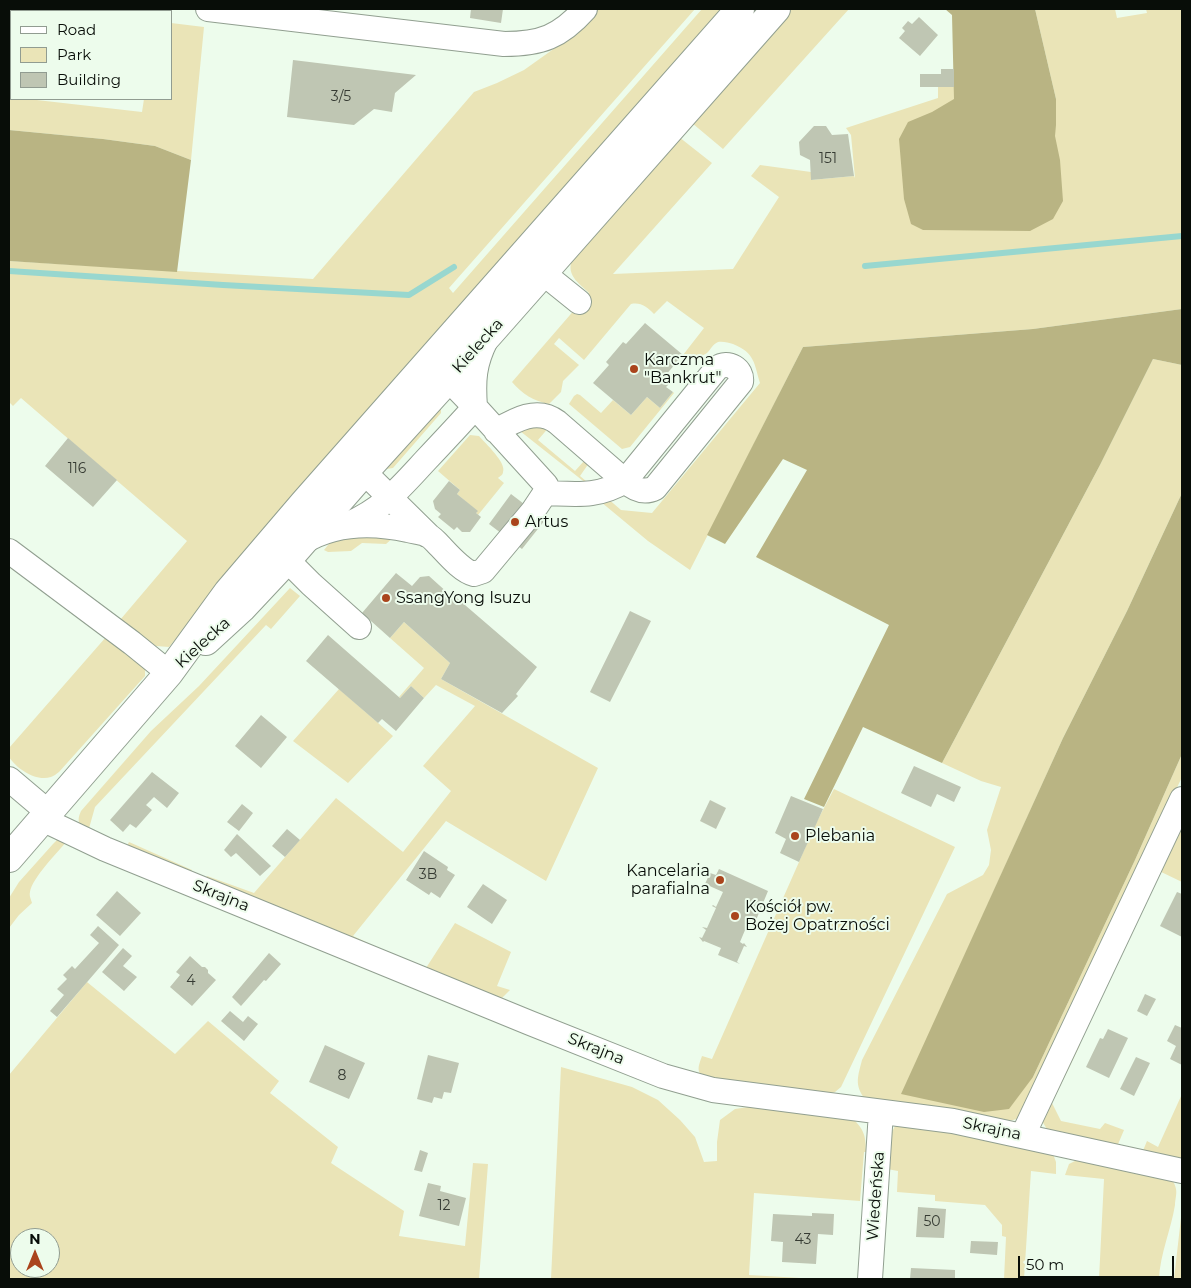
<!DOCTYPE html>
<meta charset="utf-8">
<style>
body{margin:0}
#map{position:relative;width:1191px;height:1288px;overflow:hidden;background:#edfcec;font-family:Montserrat,sans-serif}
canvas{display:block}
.frame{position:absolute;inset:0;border:10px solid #080d08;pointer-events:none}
.legend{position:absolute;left:10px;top:10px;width:162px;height:90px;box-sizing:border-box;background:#edfcec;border:1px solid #919c91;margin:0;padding:6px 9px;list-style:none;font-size:15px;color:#080d08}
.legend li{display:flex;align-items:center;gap:10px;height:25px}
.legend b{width:25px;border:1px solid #919c91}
.north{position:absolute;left:10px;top:1228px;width:50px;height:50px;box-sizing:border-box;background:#edfcec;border:1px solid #919c91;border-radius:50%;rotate:0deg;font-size:14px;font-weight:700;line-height:20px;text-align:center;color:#080d08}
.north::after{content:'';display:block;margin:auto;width:18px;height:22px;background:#aa441c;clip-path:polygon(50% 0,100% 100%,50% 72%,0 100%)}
.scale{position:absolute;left:1018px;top:1256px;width:156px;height:22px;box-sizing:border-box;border:2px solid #080d08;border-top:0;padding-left:6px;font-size:15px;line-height:18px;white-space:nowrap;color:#080d08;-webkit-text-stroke:4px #edfcec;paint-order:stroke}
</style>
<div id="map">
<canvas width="1191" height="1288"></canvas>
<div class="frame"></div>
<ul class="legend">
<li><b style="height:6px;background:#fff"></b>Road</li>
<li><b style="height:14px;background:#eae4b7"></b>Park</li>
<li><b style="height:14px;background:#bfc6b3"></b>Building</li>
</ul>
<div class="north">N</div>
<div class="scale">50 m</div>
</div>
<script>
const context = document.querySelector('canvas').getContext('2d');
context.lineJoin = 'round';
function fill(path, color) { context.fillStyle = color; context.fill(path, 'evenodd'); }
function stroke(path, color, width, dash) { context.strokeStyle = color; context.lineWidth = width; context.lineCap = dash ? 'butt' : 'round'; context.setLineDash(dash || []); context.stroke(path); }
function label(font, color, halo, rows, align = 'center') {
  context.font = font + ' Montserrat,sans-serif'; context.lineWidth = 4; context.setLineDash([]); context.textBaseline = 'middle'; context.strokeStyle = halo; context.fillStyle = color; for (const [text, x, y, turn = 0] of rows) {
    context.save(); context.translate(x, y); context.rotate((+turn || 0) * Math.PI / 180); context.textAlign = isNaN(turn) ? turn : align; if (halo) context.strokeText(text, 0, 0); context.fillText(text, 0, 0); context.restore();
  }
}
const green = new Path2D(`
 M596 9H695L449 288 453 293 702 9H726L234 568 169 647 156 646 120 620 187 541 21 398 13 406 9 402V261L313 279 474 92 497 83 524 70 569 38Z
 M791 9H849L723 149 692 123Z
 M1035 9H1115L1117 18 1147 13 1146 9H1182V309L1033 329 803 347 690 570 648 541 601 502 606 497 621 510 652 513 760 383C754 363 755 353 733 344 729 343 723 341 718 342 713 344 711 349 707 353 703 356 695 357 689 359L683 355 704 328 667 301 654 314C647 307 641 302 631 304L584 360 559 338 554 344 579 365 563 381 561 392 549 404C534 401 522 394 512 382L589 293C580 284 568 277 571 263L679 137 712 163 613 274 733 269 779 197 751 176 760 165 811 172V180L854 176 855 178 851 135 846 128 938 98V87H954V99H1056Z
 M171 23 204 27 191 160 155 146 103 139 9 130V97H11V99H28L142 112 144 99H171Z
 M1153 359 1182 365V493L1127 611 1063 738 902 1094 1033 1077 1135 860 1182 754V777L1024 1111 1017 1119 1001 1123 865 1099C854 1085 858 1076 862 1060L947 894 983 875 989 865 991 850 987 830 1001 787 981 781 942 763 1100 465Z
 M673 392 674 393 630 447 622 449 569 404 574 396 577 394 580 395 601 413 613 400 631 415 647 397 660 408Z
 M441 407V413L393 468 386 469 383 467Z
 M550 426 538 440 575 471 584 461 589 463 580 476 593 487 592 488 520 431 523 427Z
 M470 435 479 436C485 443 507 463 503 472 503 475 500 476 498 478L504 483 478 515 476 513 477 511 457 494 460 490 438 471Z
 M343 535 394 537 386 544 362 543 351 551 328 552 324 550 332 540Z
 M290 588 300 596 271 629 266 625 95 807 88 832C79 825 76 822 81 811L151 731 199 686Z
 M404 622 450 663 441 679 598 768 546 881 446 821 353 936 381 949 379 952 204 880 207 876 254 893 336 798 403 852 451 791 423 766 475 706 436 685 424 698 411 686 400 698 399 697 424 668 390 638Z
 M106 637 145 668V676L59 772C56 774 54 776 51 777 36 782 17 769 9 757V748Z
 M339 689 393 736 348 783 293 741Z
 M834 789 955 847 841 1087 835 1092 829 1094 705 1078C695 1072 699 1065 702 1056L712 1059 799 862 815 825Z
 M1182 813V882L1155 869Z
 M64 839 68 840C58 852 32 878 30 892 29 896 31 899 32 903L19 915 9 928V898L19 882 53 844 57 840Z
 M129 842 192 870 190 874 126 848Z
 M455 923 511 952 497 986 510 990 502 998 499 1000 426 968Z
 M87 982 175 1054 208 1021 279 1081 270 1093 338 1147 331 1163 404 1211 399 1236 465 1246 473 1163 488 1164 479 1279H9V1075ZM20 1238H50V1268H20Z
 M1073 1044 1080 1045 1052 1103 1061 1121 1100 1129 1105 1123 1124 1130 1116 1149 1048 1131 1042 1121Z
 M561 1067 632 1087 658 1100 680 1120 695 1137 704 1162 717 1161V1142L720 1120 735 1109 761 1105 850 1116C863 1128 866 1134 866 1152H864L860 1201 754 1193 749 1275 818 1279H551Z
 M1182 1094V1162L1142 1153 1147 1141 1158 1147Z
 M897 1122 955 1130 1053 1154 1056 1162V1174L1031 1171 1024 1279H1004L1006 1237 1002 1236V1225L985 1205 935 1201V1195L897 1192 898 1171 887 1169 891 1134Z
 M1077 1160H1090L1168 1176C1172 1180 1175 1183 1176 1189 1177 1194 1175 1200 1175 1205 1171 1230 1160 1254 1159 1279H1099L1104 1179 1065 1175 1069 1164Z
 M1182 1209V1279H1174Z`);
const forest = new Path2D(`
 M945 9H1035L1056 99V125L1055 136 1060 160 1063 201 1053 219 1030 231 923 230 911 224 904 199 899 139 908 122 932 112 954 99 952 15Z
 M9 130 103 139 155 146 191 160 177 272 9 261Z
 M1182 309V365L1153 359 1100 465 942 763 863 727 824 807 804 799 889 625 756 557 807 470 783 459 725 544 707 535 803 347 1033 329Z
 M1182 493V754L1135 860 1033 1077 1009 1109 984 1112 901 1094 1063 738 1127 611Z`);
const stream = new Path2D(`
 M865 266 1182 236
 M9 271 223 285 409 295 454 267`);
const building = new Path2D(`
 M471 9H503L501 23 470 18Z
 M919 17 938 35 920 56 899 38 905 31 902 28 908 21 912 24Z
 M293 60 416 75 395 93 392 112 374 109 354 125 287 117Z
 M941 69H954V87H920V74H941Z
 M814 126H826L832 135 848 134 854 176 811 180 810 160 800 155 799 142Z
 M645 323 683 355 664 377 670 383 666 387 673 392 660 408 647 397 631 415 593 383 609 365 606 362 623 342 626 344Z
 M68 438 117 480 93 507 45 466Z
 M449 481 460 490 457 494 478 511 476 513 481 517 470 532H462L457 527 454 530 438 517 441 514 435 509 433 501Z
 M511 494 545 520 522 549 489 524Z
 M396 573 412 586 420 577 429 576 449 594 451 593 537 667 516 694 518 696 502 713 441 679 450 663 404 622 390 638 362 613Z
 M630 611 651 621 610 702 590 692Z
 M328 635 400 698 411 686 424 698 396 731 382 719 378 723 306 661Z
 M261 715 287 737 261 768 235 746Z
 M914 766 961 787 954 802 937 794 931 807 901 793Z
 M152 772 179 793 167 808 154 797 146 805 152 810 136 828 130 824 123 832 110 820Z
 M791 796 823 809 799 862 780 853 786 839 775 833Z
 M710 800 726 808 716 829 700 821Z
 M242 804 253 813 239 831 227 822Z
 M287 829 300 840 285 857 272 846Z
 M237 834 271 866 260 876 236 853 231 857 224 850Z
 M424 851 448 867 447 870 455 875 440 898 431 892 429 895 406 880Z
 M719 869 768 891 754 925 748 923 740 942 743 944 744 943 747 947 744 946 737 962 740 964 718 955 721 948 704 941 703 942 699 937 702 938 706 930 702 927 707 928 716 908 712 906 713 905 716 907 723 892 705 884 710 873 716 875Z
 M483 884 507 900 492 924 467 907Z
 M117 891 141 913 120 936 96 915Z
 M1177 892 1182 894V937L1160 926Z
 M98 926 119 945 57 1017 50 1011 64 995 57 989 67 979 63 975 72 966 75 969 99 943 90 935Z
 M123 948 132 956 123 966 137 977 124 991 102 972Z
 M269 953 281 964 266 981 264 980 241 1006 232 997Z
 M190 956 202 967H205L208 970V973L216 980 192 1006 170 987 180 975 176 972Z
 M1145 994 1156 999 1147 1016 1137 1011Z
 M230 1011 243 1022 248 1016 258 1024 244 1041 221 1021Z
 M1175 1025 1182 1028V1065L1170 1059 1176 1046 1167 1041Z
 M1108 1029 1128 1038 1109 1078 1086 1067 1100 1038 1103 1039Z
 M325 1045 365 1063 349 1099 309 1082Z
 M428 1055 459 1063 451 1093 444 1092 442 1099 434 1097 432 1103 417 1099Z
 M1136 1057 1150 1063 1134 1096 1120 1089Z
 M420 1150 428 1153 422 1172 414 1170Z
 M428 1183 441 1186 440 1191 466 1198 459 1226 419 1216Z
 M918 1207 946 1209 944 1238 916 1237Z
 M812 1213 834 1214 833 1235 818 1234 816 1264 782 1262 783 1242 771 1241 773 1214 812 1216Z
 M971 1241 998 1242 997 1255 970 1253Z
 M911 1268 955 1270V1279H910Z`);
const minor = new Path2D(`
 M208 9 504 44C541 44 560 37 585 9
 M543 273 579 302
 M496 431C515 420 537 407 557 422L625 481C634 489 643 494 655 488L741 382C743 369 728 360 717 368L625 481C597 498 576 494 545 493
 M361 453V465L364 472 428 535
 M348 524C382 510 401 487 425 461 442 443 459 425 475 407 473 380 474 364 486 340
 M303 542C336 522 372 522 408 530 414 532 422 532 427 535 430 536 434 540 436 542 446 552 461 571 474 574L483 571 533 511 545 493 546 485 475 407 448 379 443 375 432 374
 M286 543 287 560 311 584 359 627
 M9 551 132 643 169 673
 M9 779 48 812
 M42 819 105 849 530 1023 663 1076 713 1090 953 1121 1182 1171
 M1023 1135 1182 799
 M870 1279 881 1112`);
const major = new Path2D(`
 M206 641 242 608 287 560 364 472 490 333 776 9
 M9 858 169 673 228 592 304 503 740 9`);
const markers = [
 [634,369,5,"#aa441c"],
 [515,522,5,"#aa441c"],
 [386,598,5,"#aa441c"],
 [795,836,5,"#aa441c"],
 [720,880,5,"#aa441c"],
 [735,916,5,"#aa441c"]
];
const numberNames = [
 ["3/5",341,97],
 ["151",828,159],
 ["116",77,469],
 ["3B",428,875],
 ["4",191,981],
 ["8",342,1076],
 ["12",444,1206],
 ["50",932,1222],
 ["43",803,1240]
];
const streetNames = [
 ["Kielecka",478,346,-48],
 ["Kielecka",203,643,-42],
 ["Skrajna",221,896,22],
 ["Skrajna",596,1049,22],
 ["Skrajna",992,1129,12],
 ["Wiedeńska",876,1196,-86]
];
const poiNames = [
 ["Karczma",644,360],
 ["\"Bankrut\"",644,378],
 ["Artus",525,522],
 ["SsangYong Isuzu",396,598],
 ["Plebania",805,836],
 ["Kancelaria",710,871,"right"],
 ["parafialna",710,889,"right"],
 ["Kościół pw.",745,907],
 ["Bożej Opatrzności",745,925]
];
fill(green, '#eae4b7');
fill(forest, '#b9b483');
stroke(stream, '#98d7cf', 6);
fill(building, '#bfc6b3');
stroke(minor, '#919f90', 26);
stroke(major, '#919f90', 30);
stroke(minor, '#fff', 24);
stroke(major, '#fff', 28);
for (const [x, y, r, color] of markers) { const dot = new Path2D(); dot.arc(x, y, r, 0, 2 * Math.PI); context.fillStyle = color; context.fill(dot); stroke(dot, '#edfcec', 2); }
label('14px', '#363b33', null, numberNames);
label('16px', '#080d08', '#edfcec', streetNames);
label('16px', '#080d08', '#edfcec', poiNames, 'left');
</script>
